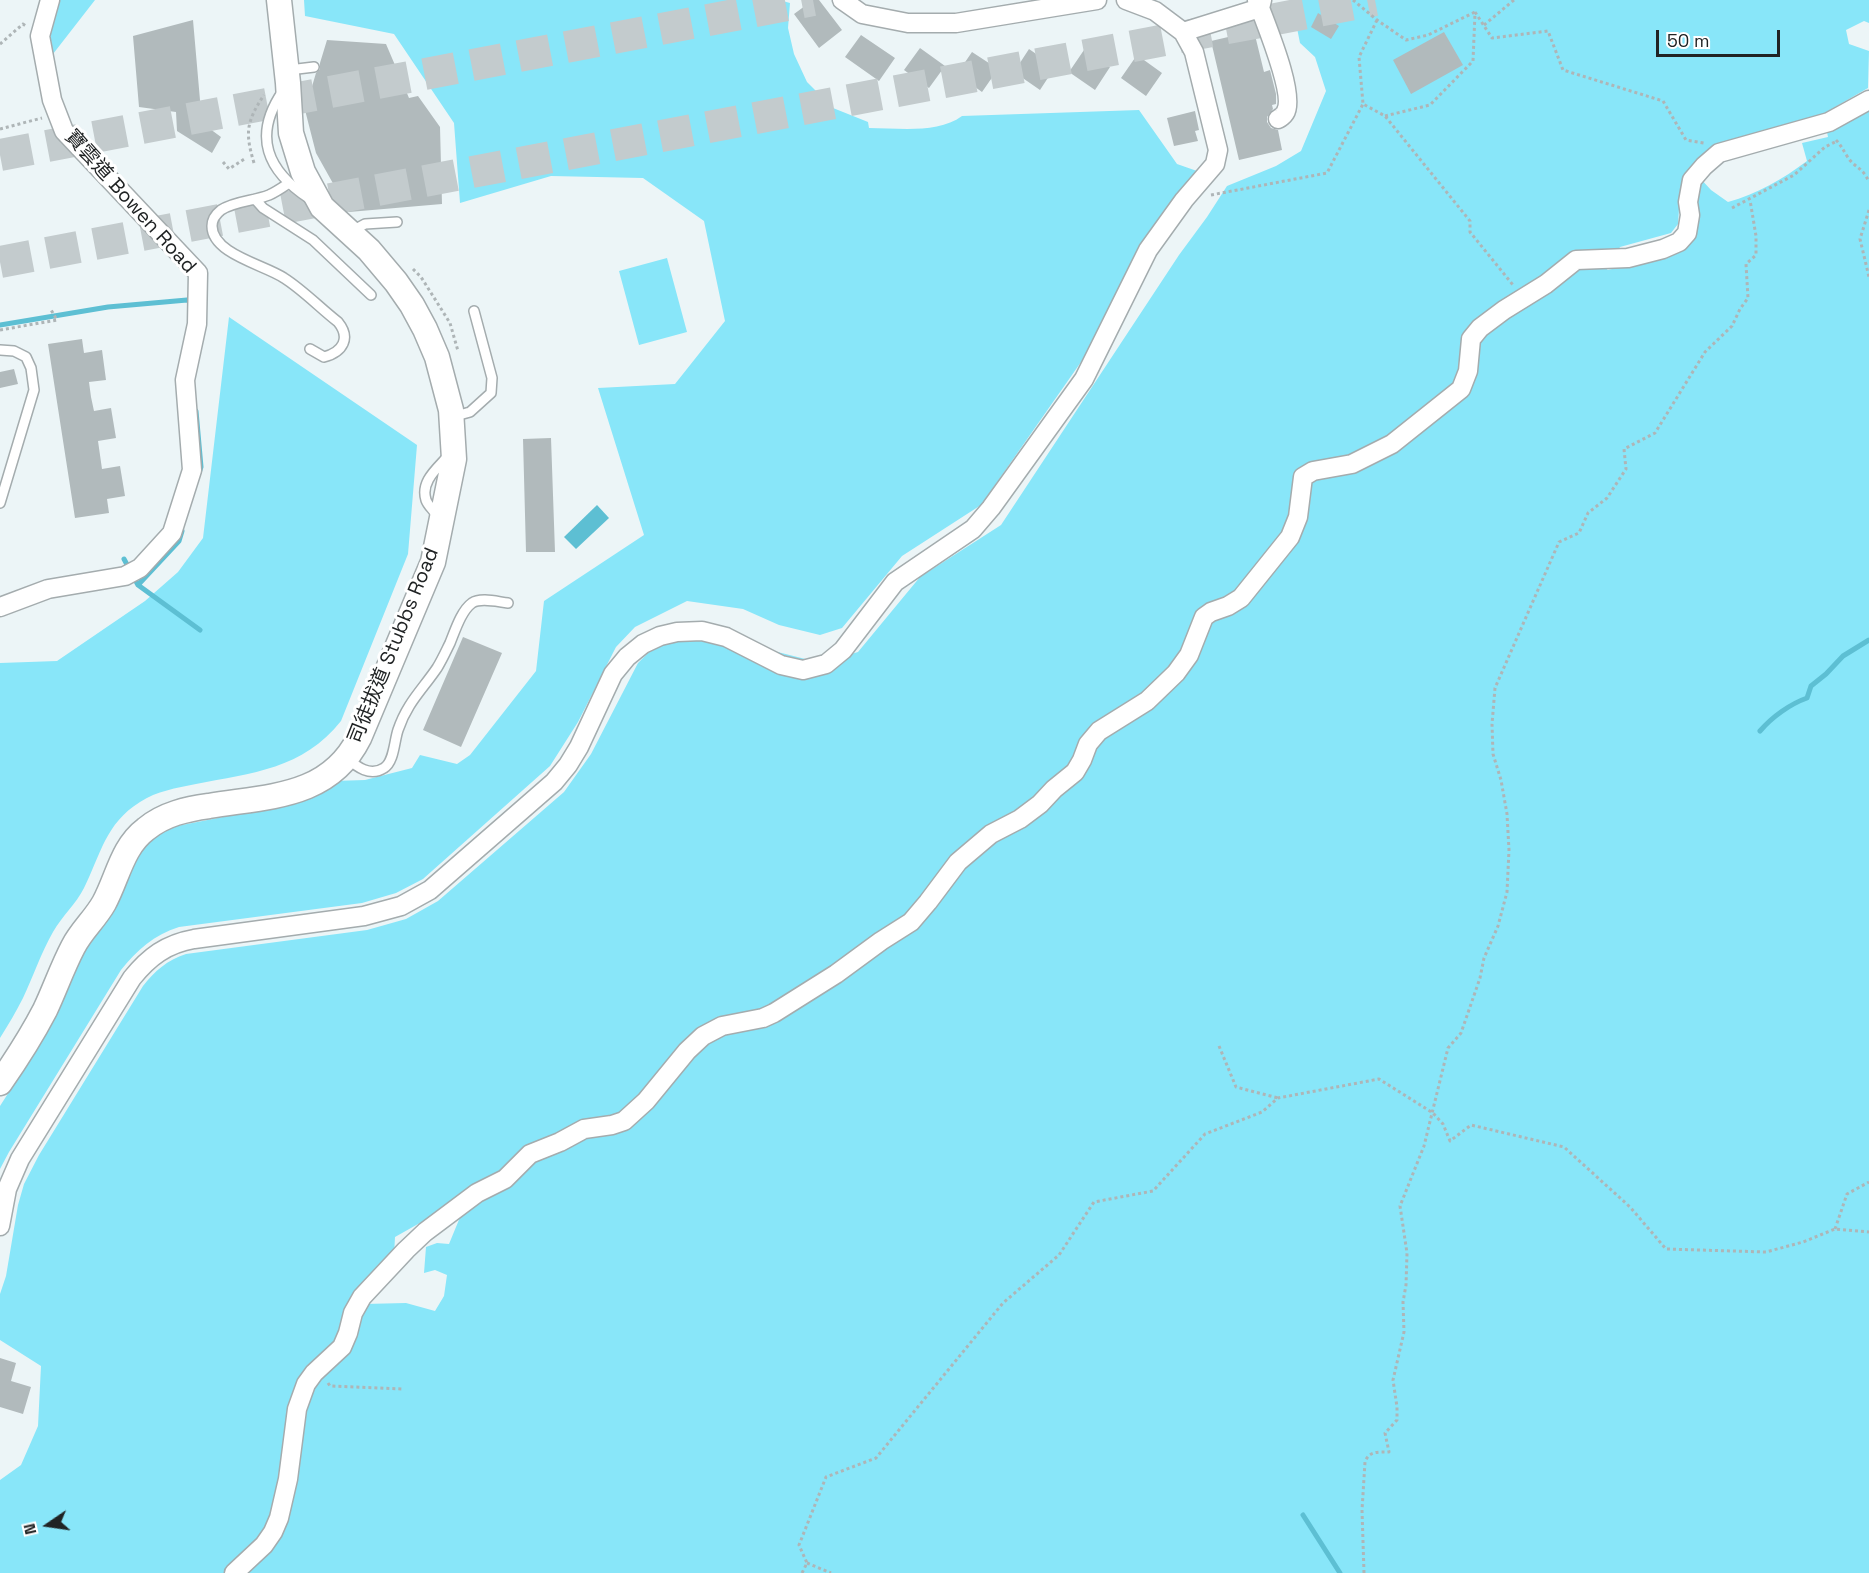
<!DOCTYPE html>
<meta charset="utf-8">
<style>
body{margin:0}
#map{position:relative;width:1869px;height:1573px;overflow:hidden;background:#ecf5f7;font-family:"Space Grotesk",sans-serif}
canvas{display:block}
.north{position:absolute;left:18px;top:1495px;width:60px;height:60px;-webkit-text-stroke:4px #fff;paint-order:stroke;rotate:257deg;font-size:16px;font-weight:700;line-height:24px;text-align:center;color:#202324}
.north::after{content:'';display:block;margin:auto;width:21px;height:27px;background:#202324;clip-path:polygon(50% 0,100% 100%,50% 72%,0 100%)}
.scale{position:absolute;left:1656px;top:30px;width:124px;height:27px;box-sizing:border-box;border:3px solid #202324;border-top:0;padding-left:8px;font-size:18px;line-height:21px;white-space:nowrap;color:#202324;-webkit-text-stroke:4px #fff;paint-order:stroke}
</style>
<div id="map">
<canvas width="1869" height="1573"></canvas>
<div class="north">N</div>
<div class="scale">50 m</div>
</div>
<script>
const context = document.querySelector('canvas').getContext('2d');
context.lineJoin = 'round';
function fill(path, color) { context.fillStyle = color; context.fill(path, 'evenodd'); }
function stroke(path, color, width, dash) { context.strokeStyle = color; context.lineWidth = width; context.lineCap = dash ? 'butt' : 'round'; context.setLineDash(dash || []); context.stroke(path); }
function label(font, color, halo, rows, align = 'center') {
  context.font = font + ' "Space Grotesk","Noto Sans TC",sans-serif'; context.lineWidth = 6; context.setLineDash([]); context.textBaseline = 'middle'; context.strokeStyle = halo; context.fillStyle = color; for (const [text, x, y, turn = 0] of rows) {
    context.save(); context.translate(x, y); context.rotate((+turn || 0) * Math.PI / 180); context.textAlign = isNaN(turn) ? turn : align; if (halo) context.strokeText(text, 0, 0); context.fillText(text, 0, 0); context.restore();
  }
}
const green = new Path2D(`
 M59 0H95L53 54 50 34Z
 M304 0H779L790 3 788 28 794 54 807 82 833 108 868 122 869 128C898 128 938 134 962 116L1139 110 1177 164 1197 171 1173 201 1095 342 981 505 902 556 842 628 820 635 779 625 743 609 687 601 635 627 616 647 578 722 550 766 423 879 396 893 362 903 179 927C154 935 137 950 121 970L9 1152 0 1169V1106L46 1034 84 952 111 916 137 858 144 847 159 834 177 826 284 805 333 781 365 780 412 768 420 755 457 764 470 755 536 671 544 601 644 535 598 388 675 384 725 321 704 221 643 178 551 176 460 203 454 123 394 34 305 16Z
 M1291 0H1869V23L1864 21 1846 30 1849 44 1869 51 1868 88 1823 114 1720 143 1698 160 1686 176 1680 194 1678 224 1671 233 1620 247 1607 270 1667 258 1686 248 1694 237 1695 202 1700 178 1711 190 1728 202C1757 194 1783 179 1807 161L1802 143 1828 137 1826 127 1869 106V1573H0V1480L21 1465 38 1426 41 1366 0 1340V1294L6 1276 18 1205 24 1184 39 1155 143 986C155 971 167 960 186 954L367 930 406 919 438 901 564 792 591 754 638 663 651 650 691 630 821 663 858 652 920 577 1001 525 1179 255 1207 217 1227 186 1276 166 1301 151 1326 91 1315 57 1300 43 1296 23 1300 13 1289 6ZM463 1210 449 1244 437 1243 426 1247 424 1273 435 1270 447 1275 444 1296 435 1311 406 1303 364 1304 394 1256 395 1237 434 1215Z
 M667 258 687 332 639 345 619 271Z
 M229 317 417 445 408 554 341 721C303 769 252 773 196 784 176 788 157 791 140 802 105 824 101 854 84 888 76 904 62 916 53 932 41 953 33 977 23 998 16 1012 8 1025 0 1038V663L57 661 145 601 178 572 203 538Z`);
const water = new Path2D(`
 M597 505 609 518 576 549 564 537Z`);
const stream = new Path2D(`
 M0 325 108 307 187 300 196 301
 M196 411 201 467 199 473
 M124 559 138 585 200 630
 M138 585 179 541 182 531
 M1760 731C1772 717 1790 704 1807 698L1811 686 1826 674 1843 656 1869 640
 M1303 1515 1340 1573`);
const building = new Path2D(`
 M813 0H819L842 30 819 48 794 14Z
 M1318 13 1339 26 1331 39 1311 27Z
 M193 20 202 123 221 137 212 153 177 131 176 112 139 107 133 36Z
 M1254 31 1264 72 1270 70 1276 94V104L1272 105 1273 109 1267 117V122L1271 128 1278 130 1282 150 1239 160 1211 41Z
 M1444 32 1463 65 1411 94 1393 60Z
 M861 35 895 58 879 81 845 57Z
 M327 40 386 44 409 98 418 96 440 127 442 204 349 212 316 153 305 110 316 73 320 69V63Z
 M920 48 945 66 929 88 904 70Z
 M1029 49 1055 67 1040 90 1014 72Z
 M1084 50 1110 67 1095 90 1069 72Z
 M972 52 998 69 982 92 957 74Z
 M1137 55 1162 73 1146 96 1121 78Z
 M1195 111 1199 130 1195 131 1198 141 1174 146 1167 118Z
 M82 339 84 353 102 350 106 380 89 382 91 397 94 411 111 408 116 438 98 441 102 469 120 466 125 496 107 499 109 513 75 518 48 344Z
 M14 369 18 384 0 388V372Z
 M551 438 555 552H526L523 439Z
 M463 637 502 653 461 747 423 730Z
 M0 1358 16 1363 11 1381 31 1387 23 1414 0 1407Z`);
const highwayTunnel = new Path2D(`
 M0 155 813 0
 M0 262 1375 0`);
const path = new Path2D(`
 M1353 0 1377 20 1406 40 1428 35 1475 12
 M1475 12 1492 38 1548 31 1563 70 1663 101 1686 140 1704 143
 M1377 20 1359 57 1363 104 1385 116 1470 221V232L1513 285
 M1484 25 1514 0
 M0 44 23 24 26 26
 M1385 116 1430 105 1473 61 1475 13
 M0 129 42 118
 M1836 140C1841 145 1843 150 1847 156 1854 168 1862 166 1869 182
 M223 162 229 169 246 158
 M254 163C245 133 246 122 264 95
 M1211 195 1327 173 1363 104
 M1732 208 1794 175 1825 147 1837 141
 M1869 210 1860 239 1869 277
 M413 269 421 277 450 323 458 351
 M0 330 57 320 50 308
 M1219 1046 1236 1087 1278 1098
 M1835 1229 1847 1194 1869 1182
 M328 1383 330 1386 403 1389
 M807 1563 831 1573
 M802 1573 807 1563 799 1545 826 1477 876 1458 1003 1303 1059 1255 1094 1202 1153 1191 1205 1134 1262 1112 1278 1098 1379 1079 1433 1113 1443 1124 1450 1141 1471 1125 1564 1147 1630 1207 1666 1249 1766 1252 1803 1242 1835 1229 1869 1232
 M1364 1573 1362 1510 1365 1462C1369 1451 1378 1452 1389 1452L1385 1433 1397 1420V1407L1393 1380 1404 1332 1403 1302 1406 1285 1407 1253 1400 1206 1424 1146 1448 1048 1461 1033 1480 978 1484 958 1498 926 1507 892 1509 850 1507 814 1501 780 1493 754 1492 724 1495 688 1559 542 1579 533 1588 513 1607 498 1626 469 1624 449 1655 433 1705 352 1732 326 1740 309 1748 298 1746 264 1756 255V236L1750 200`);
const lane = new Path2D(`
 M289 70 314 67
 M283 91C252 136 267 171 310 199
 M289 183C283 187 276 192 269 195 254 201 234 201 221 210 216 214 212 220 212 226 212 254 265 265 284 278 303 290 320 308 338 322 351 338 343 352 324 357L310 349
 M255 199 263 208 313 240 371 295
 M352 231 365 224 397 222
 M0 350 14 351 26 357 31 368 34 390 0 503
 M452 417 470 412 491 393 492 378 474 311
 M437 516C434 510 428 506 426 500 420 481 438 468 449 455
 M347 758C357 767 370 777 384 768 394 762 394 742 398 730 407 703 422 690 437 668 442 660 446 651 450 643 455 631 461 611 472 603 481 597 498 602 508 603`);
const street = new Path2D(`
 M842 0 862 14 908 23H956L1097 0
 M1262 0 1260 8C1267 27 1296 97 1285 113 1285 114 1279 119 1278 119
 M1183 32 1260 8 1257 0
 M0 607 48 589 125 576 140 568 172 533 192 470 185 380 197 324 198 273 64 131 52 100 40 36 50 0
 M0 1226 7 1189 20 1159 132 978C149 957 166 944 194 939L364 916 401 906 430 890 554 782 568 765 579 747 613 674 627 657 643 644 660 636 677 632 702 631 726 637 781 665 803 670 826 664 843 650 895 582 973 529 991 508 1084 379 1148 250 1184 200 1215 164 1218 150 1194 52 1183 32 1155 11 1126 0
 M234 1573 264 1545 273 1532 279 1518 288 1479 297 1409 306 1384 314 1373 342 1347 348 1333 353 1313 362 1297 406 1250 425 1232 477 1193 505 1179 530 1154 560 1142 584 1129 612 1125 624 1121 646 1101 687 1051 703 1036 722 1026 763 1018 774 1013 836 974 881 941 911 922 928 902 958 862 991 834 1020 819 1040 804 1054 789 1075 772 1082 760 1088 744 1099 731 1147 701 1176 673 1189 655 1204 617 1211 612 1228 606 1241 598 1290 537 1298 517 1303 477 1313 471 1352 464 1392 444 1461 389 1468 371 1471 339 1480 328 1504 310 1546 284 1576 260 1628 258 1663 249 1679 242 1687 233 1690 215 1688 202 1692 180 1704 166 1719 153 1829 122 1869 100`);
const secondary = new Path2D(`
 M0 1083C16 1060 32 1035 45 1010 55 989 62 968 73 947 81 931 95 919 104 903 118 877 122 847 146 829 164 814 187 809 209 806 268 796 329 798 359 738L433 562 454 459 451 410 437 357 425 329 412 305 396 282 369 250 322 207 303 172 291 133 288 83 279 0`);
const streetNames = [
 ["寶雲道 Bowen Road",130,202,48],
 ["司徒拔道 Stubbs Road",394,646,-68]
];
fill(green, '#88e6f9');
fill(water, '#5dbfd3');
stroke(stream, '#5dbfd3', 5);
fill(building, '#b1babc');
stroke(highwayTunnel, '#c3cbcd', 32, [32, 16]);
stroke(lane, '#a4acae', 12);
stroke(street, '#a4acae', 21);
stroke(secondary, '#a4acae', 27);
stroke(path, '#aeb5b7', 3, [3, 3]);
stroke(lane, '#fff', 9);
stroke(street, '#fff', 18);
stroke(secondary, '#fff', 24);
label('20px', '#202324', '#fff', streetNames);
</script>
